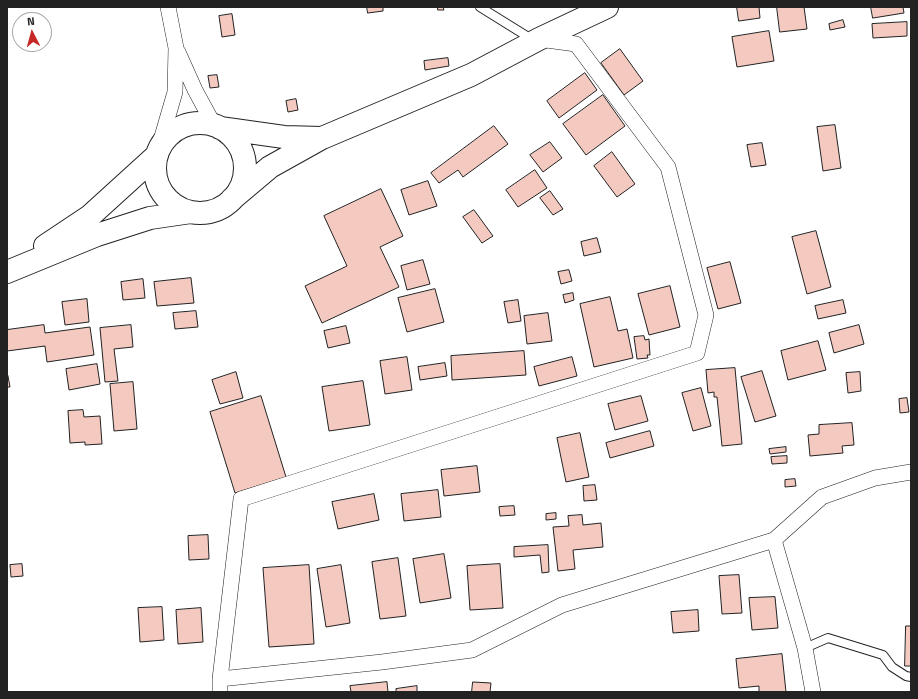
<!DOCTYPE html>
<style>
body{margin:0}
#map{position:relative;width:918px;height:699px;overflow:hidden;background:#fff;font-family:"Titillium Web",sans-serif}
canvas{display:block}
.frame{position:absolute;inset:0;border:8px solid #222;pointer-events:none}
.north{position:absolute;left:12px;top:12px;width:40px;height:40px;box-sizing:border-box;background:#fff;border:1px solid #a7a7a7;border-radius:50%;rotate:354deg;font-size:11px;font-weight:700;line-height:16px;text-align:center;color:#222}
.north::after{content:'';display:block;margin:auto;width:14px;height:18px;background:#c62828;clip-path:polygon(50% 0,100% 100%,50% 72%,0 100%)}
</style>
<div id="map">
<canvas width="918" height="699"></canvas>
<div class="frame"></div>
<div class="north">N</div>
</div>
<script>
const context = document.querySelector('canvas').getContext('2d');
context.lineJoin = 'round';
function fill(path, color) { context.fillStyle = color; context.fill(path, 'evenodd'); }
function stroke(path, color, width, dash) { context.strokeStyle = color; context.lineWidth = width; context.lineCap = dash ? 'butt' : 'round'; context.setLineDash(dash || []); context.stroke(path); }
const building = new Path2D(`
 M367 7H383V11L368 13Z
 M438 7H443L444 10H438Z
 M737 7H759L760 18 739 21Z
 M777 7H804L807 29 780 32Z
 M871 7H903L904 13 873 18Z
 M232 14 235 35 222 37 219 16Z
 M843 20 845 27 830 30 829 24Z
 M907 22V36L873 38 872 24Z
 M769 31 774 61 737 67 732 37Z
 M620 49 643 81 624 95 601 63Z
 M448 58 449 66 425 70 424 61Z
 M585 73 597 90 559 118 547 101Z
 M217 75 219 87 210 88 208 76Z
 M603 95 625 126 586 155 563 124Z
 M296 99 298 110 288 112 286 101Z
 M835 125 841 168 823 171 817 127Z
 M494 126 508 144 463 177 458 170 439 183 431 173Z
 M550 142 562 158 543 172 530 155Z
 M762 143 766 165 751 167 747 145Z
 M612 152 635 184 617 197 594 166Z
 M535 170 547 188 518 207 506 190Z
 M428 181 437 206 409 215 401 190Z
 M381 189 403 236 380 247 399 287 322 323 305 286 347 266 324 216Z
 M550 191 563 209 553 215 540 198Z
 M474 210 493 236 482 243 463 217Z
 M816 231 831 287 807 294 792 237Z
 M597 238 601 252 584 256 581 242Z
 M423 260 430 284 407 290 401 266Z
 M730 262 741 303 718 309 707 268Z
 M569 270 572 281 561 284 558 272Z
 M191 278 194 303 157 306 154 282Z
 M143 279 145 298 123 300 121 282Z
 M670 286 680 327 649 335 638 294Z
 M435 289 444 322 407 332 398 298Z
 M573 293 574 300 565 303 563 295Z
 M610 297 618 331 627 329 633 358 594 367 580 304Z
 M87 299 89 322 65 325 62 302Z
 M518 300 521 321 508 323 504 302Z
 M843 300 846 313 818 319 815 306Z
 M196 311 198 327 175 329 173 313Z
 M548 313 552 341 527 344 524 316Z
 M44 325 45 333 90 327 94 355 47 362 45 346 7 351V330Z
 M131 325 133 347 114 349 118 381 105 382 100 328Z
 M859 325 864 344 834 353 829 333Z
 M346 326 350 343 328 348 324 331Z
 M644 336 645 340 649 339 650 355H647L648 358 637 359 634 337Z
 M818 341 826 370 788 380 781 351Z
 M524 351 526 375 452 380 451 356Z
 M407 357 412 390 385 394 380 361Z
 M572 357 577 376 539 386 534 367Z
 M445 363 447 376 420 380 418 367Z
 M97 364 100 384 69 390 66 369Z
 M735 368 742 444 722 446 717 397H714V392L708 393 706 370Z
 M762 371 776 416 755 422 741 377Z
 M236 372 243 398 220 404 212 380Z
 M860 372 861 391 848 393 846 373Z
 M8 376 10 387H7V377Z
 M363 381 370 425 329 431 322 387Z
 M133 382 137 429 114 431 110 384Z
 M701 388 711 426 693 431 682 393Z
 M261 396 286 477 235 493 210 412Z
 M641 396 648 421 615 430 608 404Z
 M907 398 909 412 900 413 899 399Z
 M83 410 84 417 100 416 102 444 85 445V442L70 443 68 411Z
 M852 423 854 445 842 446 843 453 810 456 808 435 819 434V425Z
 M650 431 654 446 610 458 606 443Z
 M580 433 589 477 566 482 557 438Z
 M786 447V452L770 454 769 449Z
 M787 456V463L772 464 771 457Z
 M477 466 480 492 444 496 441 470Z
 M795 479 796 486 785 487V480Z
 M595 485 597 500 584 501 583 486Z
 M438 490 441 517 404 521 401 494Z
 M374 494 379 520 338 529 332 502Z
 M514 506 515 515 500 516 499 507Z
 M556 513V519L546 520V514Z
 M582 515 583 525 601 523 603 547 573 550 575 569 558 571 553 527 569 526 568 516Z
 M208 535 209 559 189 560 188 536Z
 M548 545 549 572 542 573 540 555 514 557V547Z
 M444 554 451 598 420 603 413 559Z
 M398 558 406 616 380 619 372 562Z
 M22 564 23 576 11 577 10 565Z
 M500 564 503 608 470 610 467 566Z
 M309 565 314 644 269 647 263 568Z
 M341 565 350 623 326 627 317 569Z
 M739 575 742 613 722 614 719 576Z
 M775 597 778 628 752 630 749 598Z
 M162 607 164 640 140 642 138 608Z
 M201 608 203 642 178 644 176 610Z
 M698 610 699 631 673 633 671 612Z
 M906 626H911V666H905Z
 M782 654 786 692H759V686L739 688 736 659Z
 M387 682 388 692H351L350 686Z
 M473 682 491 683 490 692H472Z
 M417 686V692H396V689Z`);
const service = new Path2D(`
 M480 7 525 35 529 42
 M805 648 828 638 883 655 892 667 906 676 911 677`);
const minor = new Path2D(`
 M178 52 195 90 214 125
 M159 147 175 92 176 48 168 7
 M774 540 822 497 875 478 911 472
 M220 679 382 662 472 650 562 605 774 540 805 648 813 692
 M220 692V679L241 499 697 353 706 315 668 167 576 44 539 39`);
const secondary = new Path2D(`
 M155 168a45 45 0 1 1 90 0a45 45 0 1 1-90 0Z
 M220 128 284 137 322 138
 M232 199 270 167 322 138 471 75 539 39 607 7
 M45 246 90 216 156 156
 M7 272 97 235 150 218 191 212`);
fill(building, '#f3c9c0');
stroke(building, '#222', 1);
stroke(service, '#222', 10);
stroke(minor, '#222', 16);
stroke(secondary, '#222', 24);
stroke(service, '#fff', 8);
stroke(minor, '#fff', 15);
stroke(secondary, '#fff', 22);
</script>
